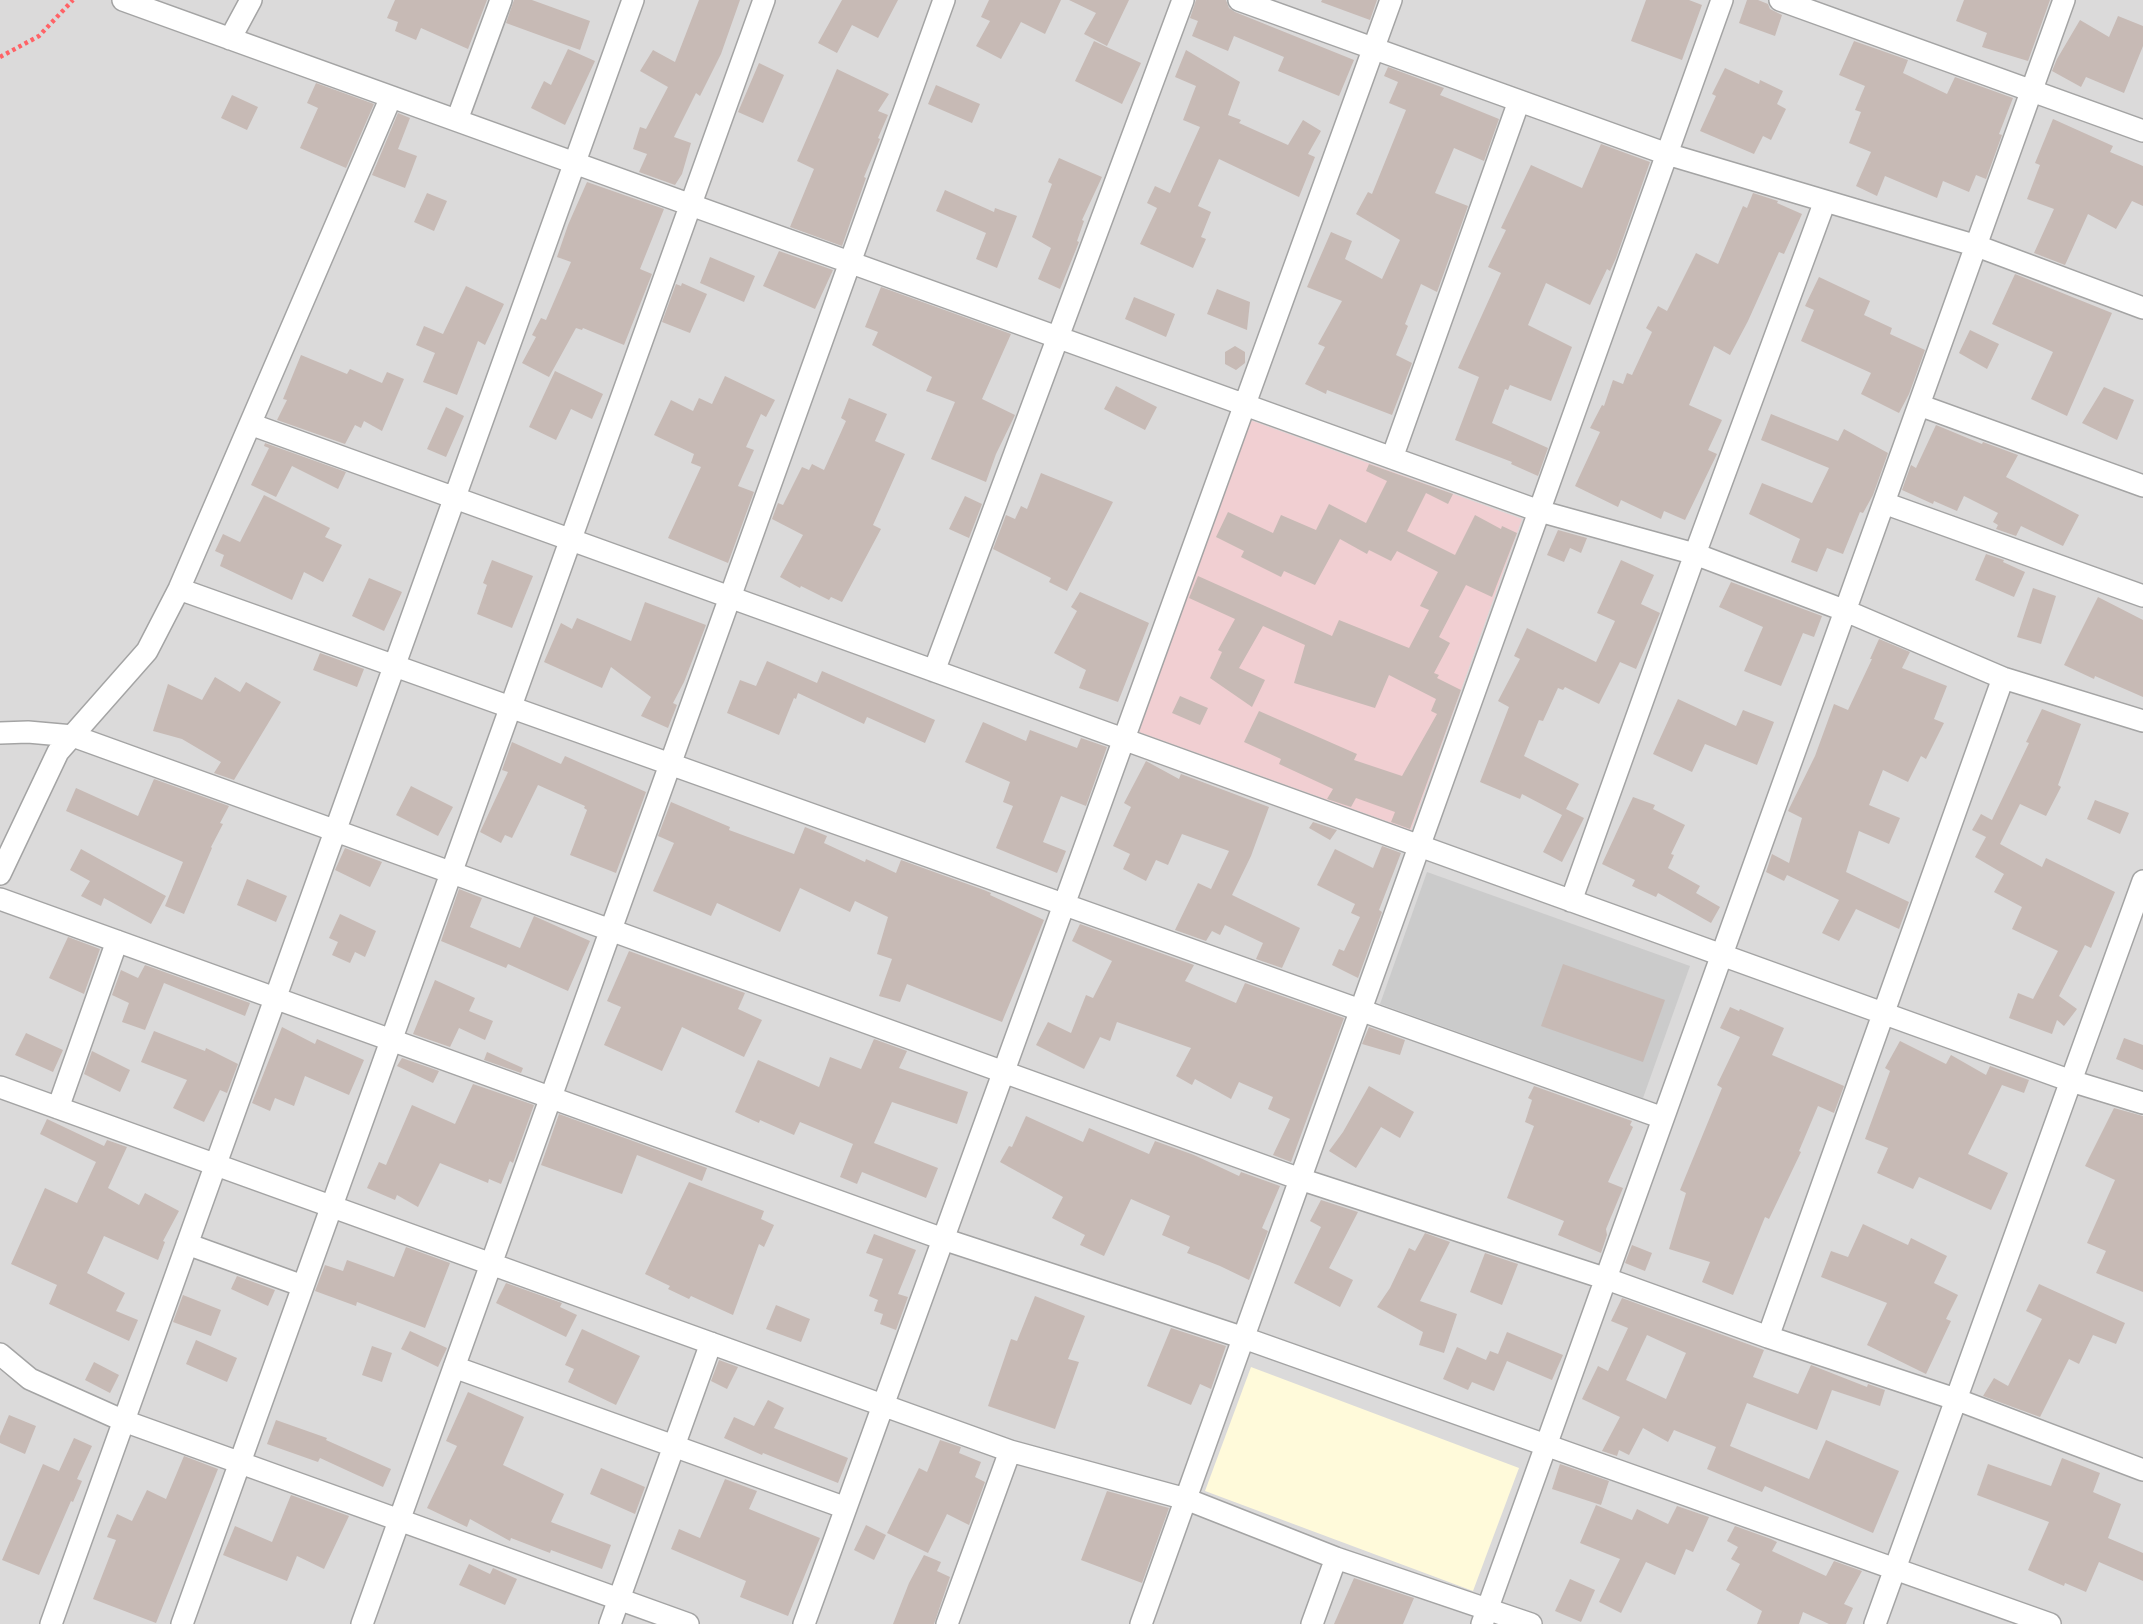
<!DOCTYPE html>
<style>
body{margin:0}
canvas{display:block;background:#efe9e2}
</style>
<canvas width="2143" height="1624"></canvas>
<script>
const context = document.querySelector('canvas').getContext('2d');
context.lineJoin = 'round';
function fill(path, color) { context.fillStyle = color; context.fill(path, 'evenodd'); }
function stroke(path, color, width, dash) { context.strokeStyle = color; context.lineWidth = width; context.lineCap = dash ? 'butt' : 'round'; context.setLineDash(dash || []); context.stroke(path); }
const residential = new Path2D(`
 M0 0H2143V1624H0Z`);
const commercial = new Path2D(`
 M1250 420 1522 519 1411 830 1139 732Z`);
const education = new Path2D(`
 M1251 1367 1519 1468 1473 1591 1205 1491Z`);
const religious = new Path2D(`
 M1427 872 1690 966 1643 1098 1380 1004Z`);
const building = new Path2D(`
 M395 0H487L468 49 421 28 416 40 395 31 398 22 387 18Z
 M514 0H532L590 21 580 50 506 23Z
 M699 0H740L721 54 700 96 696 93 674 137 691 143 682 174 675 185 639 172 647 154 633 149 640 127 646 129 668 87 640 71 653 50 675 62Z
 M842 0H898L878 38 852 25 837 53 818 43Z
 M989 0H1061L1045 34 1021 22 1001 59 976 46 990 21 981 17Z
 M1069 0H1129L1107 46 1084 34 1096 13Z
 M1196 0H1226L1229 8 1235 12 1354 60 1339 96 1278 71 1284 57 1234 36 1228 51 1192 36 1198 21 1190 18Z
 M1322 0H1377L1370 20 1321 2Z
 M1646 0H1689L1702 5 1682 60 1631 41Z
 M1747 0H1758L1768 4 1770 9 1782 15 1775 36 1739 23Z
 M1964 0H2050L2028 61 1982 47 1987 33 1956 21Z
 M2118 16 2143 26V46L2124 93 2086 77 2081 87 2052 71 2057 59 2080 20 2109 37Z
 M1094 41 1141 63 1122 104 1075 81Z
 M1854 41 1908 60 1903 73 1947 94 1955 77 2013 98 1999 134 2002 135 1986 179 1976 175 1969 192 1943 181 1937 198 1885 176 1877 196 1856 186 1871 152 1849 143 1861 112 1855 110 1865 86 1839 75Z
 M568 49 595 61 565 125 531 108 544 81 551 85Z
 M1186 50 1240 82 1228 115 1241 120 1239 123 1288 145 1303 120 1321 131 1308 154 1315 157 1299 197 1219 159 1198 206 1211 212 1201 237 1206 239 1193 268 1140 244 1157 208 1147 203 1155 186 1170 193 1200 127 1183 120 1196 86 1175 77Z
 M759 63 784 75 763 123 738 112Z
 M1388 67 1444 88 1440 95 1499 119 1484 161 1454 148 1435 193 1468 206 1437 292 1421 284 1405 324 1408 326 1396 355 1412 363 1392 415 1327 390 1326 394 1305 384 1325 347 1318 344 1342 301 1307 287 1331 232 1352 241 1345 259 1382 279 1400 240 1356 214 1368 192 1372 194 1406 110 1389 103 1398 82 1384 76Z
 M1725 68 1759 84 1760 80 1783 91 1777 104 1786 109 1771 140 1763 136 1754 154 1700 131 1716 96 1712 94Z
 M837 69 889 94 878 111 888 115 878 138 880 139 864 177 866 178 842 246 790 227 814 169 797 161Z
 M316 83 374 104 346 168 300 148 318 108 307 103Z
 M936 85 980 104 972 123 928 104Z
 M232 95 258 107 247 130 221 118Z
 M398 113 410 118 398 149 417 156 405 188 372 175Z
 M2053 119 2113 146 2110 152 2143 166V206L2132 201 2116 229 2088 214 2065 265 2034 253 2054 209 2027 199 2040 165 2035 163Z
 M1601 144 1650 162 1616 258 1610 271 1607 269 1590 305 1546 283 1528 325 1572 347 1551 401 1510 385 1508 390 1505 389 1492 423 1548 448 1538 476 1511 464 1512 462 1455 440 1479 377 1458 368 1501 273 1488 267 1506 230 1501 228 1531 165 1582 188Z
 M1059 158 1102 177 1082 220 1084 221 1077 241 1079 242 1060 289 1038 279 1051 248 1032 237 1052 184 1048 182Z
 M587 182 664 209 640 269 652 274 624 345 583 328 582 330 576 328 549 377 522 363 536 337 532 335 541 318 546 320 571 262 557 257 568 225Z
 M945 190 994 212 995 208 1017 216 997 268 976 259 986 233 936 211Z
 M427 193 447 201 434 231 414 222Z
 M1753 193 1778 201 1777 203 1802 214 1784 254 1779 252 1748 321 1730 355 1714 346 1689 405 1722 420 1708 450 1717 454 1685 520 1664 511 1661 519 1621 500 1618 507 1575 486 1600 432 1590 428 1602 405 1604 406 1613 380 1623 384 1627 373 1632 375 1652 332 1646 328 1658 306 1667 311 1696 253 1718 264 1743 206 1747 208Z
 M779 251 833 270 815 309 763 286Z
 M710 257 755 276 744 302 700 283Z
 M2015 274 2112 313 2067 416 2031 399 2053 352 1992 324Z
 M1819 277 1870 301 1864 315 1892 328 1890 334 1925 350 1909 394 1899 413 1861 394 1871 373 1801 341 1814 310 1805 306Z
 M682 283 707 294 690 333 662 322 676 284 681 286Z
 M466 286 504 304 485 345 478 341 457 395 423 382 435 353 416 345 424 326 443 334Z
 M881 287 1011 334 982 399 1015 415 996 454 986 482 931 459 955 402 926 391 932 377 872 345 878 332 865 327Z
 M1217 289 1250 302 1247 330 1207 314Z
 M1134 297 1175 314 1166 337 1125 319Z
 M1970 330 1999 344 1987 369 1959 353Z
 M1235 346 1245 352V363L1236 370 1225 364V352Z
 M301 355 347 374 350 369 382 383 387 372 404 379 382 431 364 421 361 428 355 425 345 444 277 420 287 400 283 399Z
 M555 371 603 394 592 419 571 409 556 440 529 427Z
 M725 376 775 400 766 417 761 414 746 447 754 450 738 486 754 492 728 563 668 538 701 467 691 463 694 454 654 435 671 400 693 411 699 398 712 404Z
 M1116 386 1157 407 1145 430 1104 409Z
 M2104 387 2134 400 2117 440 2082 423Z
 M849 398 887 414 875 441 905 454 873 525 881 529 842 602 831 597 829 600 801 586 800 588 780 577 803 535 772 519 778 503 783 505 802 467 809 470 812 464 824 470 846 421 841 418Z
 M446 407 464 416 446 457 427 449Z
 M1771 414 1838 441 1844 429 1888 453 1873 495 1863 513 1860 512 1843 554 1827 548 1817 572 1791 562 1800 539 1749 514 1762 483 1812 503 1829 468 1761 440Z
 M1936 425 1982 444 1983 442 2018 455 2006 477 2079 515 2063 546 2021 526 2016 536 1996 529 1998 525 1993 522 1998 513 1964 496 1957 511 1934 501 1933 504 1902 490 1911 465 1916 468Z
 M265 443 346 472 338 489 292 466 276 497 251 485 269 448 264 446Z
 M1369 464 1453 494 1448 504 1426 493 1407 531 1455 555 1475 515 1501 529 1502 526 1517 533 1492 597 1466 585 1439 637 1450 643 1434 673 1439 675 1437 678 1461 690 1410 829 1391 822 1395 812 1356 798 1351 807 1327 799 1333 789 1279 764 1281 759 1244 742 1259 711 1357 754 1354 760 1402 776 1437 714 1431 711 1436 699 1389 675 1375 708 1294 683 1305 645 1263 626 1239 668 1265 680 1252 707 1210 678 1222 652 1218 650 1235 619 1189 598 1198 576 1332 636 1339 620 1409 648 1429 610 1420 606 1438 572 1397 551 1391 561 1369 550 1367 554 1340 539 1315 585 1284 571 1281 577 1241 557 1244 551 1216 537 1228 512 1273 533 1281 515 1316 530 1329 504 1366 523 1387 481 1366 471Z
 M1041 473 1113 502 1067 591 1049 582 1051 578 993 549 1006 515 1015 519 1021 506 1027 509Z
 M264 495 330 528 325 537 342 545 323 582 304 572 292 600 220 566 224 555 215 551 223 534 240 542Z
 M965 496 982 504 969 538 949 529Z
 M1558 530 1587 538 1581 553 1570 548 1564 562 1547 555Z
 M1986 554 2004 560 2003 562 2025 572 2014 597 1975 580Z
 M492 560 533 576 512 628 477 614 487 585 483 583Z
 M1621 560 1654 575 1641 604 1660 613 1636 669 1620 662 1599 704 1565 687 1563 690 1558 688 1543 721 1539 720 1524 756 1579 784 1566 809 1584 818 1562 862 1543 852 1562 815 1522 794 1520 799 1480 782 1509 707 1498 701 1520 659 1514 656 1527 628 1596 662 1615 621 1597 613Z
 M369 578 402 592 384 631 352 616Z
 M1731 582 1822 616 1814 637 1803 633 1781 686 1744 671 1763 627 1719 607Z
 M2033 588 2056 596 2041 644 2017 637Z
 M1080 592 1149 623 1118 702 1079 688 1086 670 1054 653 1077 611 1071 607Z
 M2098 597 2143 620V697L2095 676 2094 679 2064 665Z
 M645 602 706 625 684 682 673 703 677 705 668 728 641 716 651 697 611 667 602 688 544 662 561 623 572 629 577 618 631 641Z
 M1879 639 1910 652 1902 668 1947 686 1934 719 1944 723 1926 759 1921 756 1908 782 1883 770 1869 805 1900 818 1889 844 1859 831 1846 872 1909 902 1899 929 1856 909 1839 941 1822 933 1839 900 1787 875 1784 881 1766 872 1772 854 1789 863 1802 818 1788 811 1815 756 1834 704 1848 710 1872 659H1870Z
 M320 653 364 669 357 687 313 670Z
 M767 661 817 683 822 671 935 720 925 743 867 717 864 724 798 693 796 699 794 698 779 735 727 713 740 680 756 686Z
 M215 677 240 692 246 682 281 702 234 780 214 773 221 762 182 739 153 731 168 684 202 700Z
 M1180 696 1208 708 1200 725 1172 713Z
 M1678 699 1736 726 1743 710 1774 722 1757 765 1705 744 1692 772 1653 754Z
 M2042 709 2081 724 2058 785 2061 787 2046 816 2020 804 2000 844 2042 867 2046 858 2115 892 2091 948 2085 945 2059 996 2077 1009 2064 1026 2057 1020 2052 1034 2009 1018 2018 993 2033 999 2058 951 2012 929 2022 907 1994 892 2004 874 1975 857 1986 837 1972 830 1981 814 1992 820 2029 743 2026 742Z
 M983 722 1026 741 1030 730 1077 748 1081 738 1107 747 1086 806 1061 796 1043 842 1066 851 1057 873 996 848 1013 806 1003 802 1010 782 965 762Z
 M512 742 561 764 565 756 646 792 616 873 570 855 587 810 584 808 585 806 538 785 512 838 505 835 501 843 480 832 508 772 502 770Z
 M1146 761 1179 779 1181 774 1269 807 1251 856 1232 895 1300 928 1282 968 1256 959 1263 943 1225 925 1220 935 1212 931 1206 941 1175 930 1198 883 1211 889 1229 851 1182 834 1168 865 1156 860 1146 881 1123 869 1130 854 1113 846 1131 807 1124 803Z
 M154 779 229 806 220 823 223 824 211 847 212 848 184 914 165 906 183 862 66 811 76 788 138 816Z
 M411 786 453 807 438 836 396 815Z
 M1633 797 1655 805 1653 809 1685 825 1671 854 1674 855 1668 868 1700 886 1696 893 1720 907 1711 923 1658 893 1656 897 1632 886 1635 880 1602 864Z
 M2095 800 2129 813 2120 834 2087 819Z
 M671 802 730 827 729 830 794 854 805 827 827 836 824 843 865 862 866 859 896 873 901 860 984 890 991 893 990 895 1044 920 1002 1022 907 984 900 1002 879 996 892 959 877 954 888 917 855 901 850 912 800 888 780 932 717 903 711 916 653 891 674 843 658 836Z
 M1313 822 1337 830 1330 840 1309 828Z
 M1382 846 1401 853 1379 910 1382 912 1358 978 1332 965 1339 949 1344 951 1360 917 1351 913 1355 904 1317 885 1335 849 1373 868Z
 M345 848 382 862 370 887 335 870Z
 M81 849 166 896 151 924 104 898 101 906 81 896 90 881 70 870Z
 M247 879 287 896 276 922 237 905Z
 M459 889 482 898 470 927 520 948 534 916 590 941 568 991 508 964 506 968 441 941Z
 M340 914 376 931 365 957 355 952 350 963 332 955 338 942 329 938Z
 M1080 924 1194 965 1185 981 1236 1003 1245 983 1344 1018 1291 1162 1273 1155 1290 1119 1268 1109 1273 1097 1239 1082 1231 1099 1195 1079 1192 1085 1176 1076 1191 1048 1117 1022 1110 1041 1100 1037 1084 1069 1036 1045 1048 1022 1071 1033 1086 995 1093 998 1112 961 1072 941Z
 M68 937 100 949 84 994 49 978Z
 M629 951 745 993 738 1009 762 1020 744 1057 682 1027 662 1071 604 1045 621 1007 607 1001Z
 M1563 964 1665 1000 1643 1062 1541 1026Z
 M145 965 250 1003 245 1016 164 983 145 1030 122 1022 129 1003 112 995 121 970 138 978Z
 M435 980 475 998 469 1011 493 1021 485 1040 459 1028 450 1047 413 1034Z
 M1730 1007 1739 1011 1740 1009 1784 1028 1772 1055 1844 1086 1834 1113 1818 1106 1799 1151 1801 1152 1769 1219 1765 1217 1733 1295 1702 1282 1710 1262 1669 1249 1686 1193 1680 1190 1722 1088 1717 1085 1740 1037 1720 1028Z
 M282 1027 315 1044 317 1039 364 1060 349 1095 305 1076 294 1106 275 1098 270 1111 252 1103Z
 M1369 1027 1405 1040 1400 1055 1362 1044Z
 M154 1031 205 1051 206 1048 238 1064 227 1093 220 1090 204 1122 173 1108 187 1080 141 1062Z
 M26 1033 63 1050 53 1072 15 1055Z
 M2124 1038 2143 1045V1070L2116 1059Z
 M874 1039 907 1051 899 1068 968 1092 957 1124 892 1102 874 1143 938 1168 926 1198 862 1172 857 1184 840 1177 853 1144 800 1122 794 1135 760 1120 759 1123 735 1112 758 1060 819 1087 830 1057 861 1069Z
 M1900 1041 1946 1064 1951 1055 1986 1075 1990 1066 2029 1080 2024 1093 2002 1085 1968 1154 2008 1173 1991 1210 1919 1177 1913 1189 1877 1173 1888 1148 1865 1139 1890 1071 1885 1068Z
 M92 1051 130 1070 120 1092 84 1074Z
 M487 1052 523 1068 521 1073 484 1060Z
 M402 1058 439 1071 433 1083 397 1066Z
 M473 1084 534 1105 513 1163 510 1161 501 1184 489 1179 488 1183 440 1163 418 1207 397 1195 395 1200 367 1188 379 1162 386 1165 412 1105 455 1124Z
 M1369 1086 1414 1112 1400 1138 1381 1127 1356 1168 1329 1151 1343 1132Z
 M1534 1086 1632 1121 1630 1125 1633 1127 1608 1182 1623 1188 1606 1229 1607 1235 1601 1253 1558 1235 1564 1221 1507 1198 1534 1126 1525 1122 1532 1100 1528 1098Z
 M2114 1108 2143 1116V1292L2096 1273 2106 1251 2087 1243 2115 1180 2085 1166Z
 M559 1114 707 1168 702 1181 637 1155 622 1194 541 1165Z
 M1026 1116 1083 1142 1089 1128 1149 1154 1155 1141 1194 1155 1239 1176 1241 1172 1280 1186 1262 1228 1268 1231 1249 1280 1220 1266 1187 1253 1190 1247 1162 1235 1170 1216 1131 1199 1104 1256 1080 1245 1085 1235 1052 1218 1063 1197 1000 1162 1009 1146 1012 1147Z
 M47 1119 104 1146 107 1140 127 1147 108 1188 139 1205 145 1193 179 1211 163 1241 165 1242 158 1260 104 1236 87 1273 125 1293 116 1311 138 1320 129 1341 49 1304 57 1285 11 1264 45 1188 77 1203 96 1162 40 1134Z
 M689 1182 764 1211 761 1219 774 1225 764 1247 759 1244 733 1315 691 1296 689 1299 668 1289 670 1286 645 1274Z
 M1321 1200 1358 1212 1329 1268 1353 1280 1340 1307 1294 1283 1321 1227 1310 1221Z
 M1863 1224 1908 1245 1911 1238 1947 1256 1934 1283 1958 1295 1946 1319 1951 1321 1926 1374 1867 1345 1887 1303 1821 1277 1831 1251 1848 1257Z
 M1425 1233 1450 1242 1420 1301 1457 1314 1444 1353 1419 1345 1423 1332 1377 1307 1390 1288 1409 1248 1415 1251Z
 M874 1234 916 1250 898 1294 908 1297 896 1330 880 1324 883 1314 874 1311 878 1300 869 1296 883 1259 866 1253Z
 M1632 1245 1652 1253 1645 1271 1625 1263Z
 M406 1247 450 1263 425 1328 357 1302 356 1306 315 1291 325 1265 343 1271 347 1260 394 1277Z
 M1485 1253 1518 1264 1502 1305 1470 1292Z
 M237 1276 275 1290 268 1306 231 1289Z
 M506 1283 562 1303 560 1307 577 1315 566 1337 496 1303Z
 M2039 1284 2125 1323 2116 1344 2093 1335 2079 1364 2069 1359 2040 1417 1983 1396 1994 1378 2008 1386 2042 1319 2026 1311Z
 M183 1295 221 1310 211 1336 173 1322Z
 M1035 1296 1085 1316 1068 1359 1079 1362 1055 1429 988 1406 1011 1339 1017 1341Z
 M1622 1298 1764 1350 1753 1377 1798 1394 1811 1365 1867 1387 1868 1384 1885 1390 1880 1406 1832 1390 1817 1430 1747 1403 1730 1446 1809 1479 1826 1440 1899 1471 1873 1533 1765 1486 1762 1492 1707 1469 1716 1447 1674 1430 1668 1442 1643 1428 1629 1455 1619 1450 1617 1456 1602 1451 1620 1417 1582 1399 1598 1366 1608 1371 1628 1328 1611 1321ZM1647 1335 1686 1353 1666 1399 1626 1380Z
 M776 1305 810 1319 801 1342 766 1329Z
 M1171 1328 1226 1346 1211 1389 1200 1384 1191 1405 1147 1386Z
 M582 1329 640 1356 616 1405 568 1382 574 1369 565 1365Z
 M410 1331 447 1348 438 1367 401 1349Z
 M1507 1332 1563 1355 1552 1380 1507 1361 1494 1391 1472 1382 1468 1390 1443 1379 1457 1347 1486 1360 1490 1351 1498 1354Z
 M196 1340 237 1358 227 1382 186 1364Z
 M372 1346 392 1353 382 1382 362 1375Z
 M719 1360 738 1367 727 1389 711 1381Z
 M94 1362 119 1375 110 1393 85 1380Z
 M468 1392 524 1417 503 1465 564 1494 551 1522 611 1545 602 1569 551 1550 550 1553 511 1538 510 1541 470 1519 467 1527 427 1508 457 1446 446 1441Z
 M768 1400 784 1408 774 1428 848 1458 838 1483 763 1453 762 1455 724 1438 734 1417 754 1426Z
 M9 1415 36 1426 25 1454 0 1443V1436Z
 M276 1420 327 1438 326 1440 391 1469 383 1487 320 1458 318 1462 267 1444Z
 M74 1438 92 1446 77 1479 82 1481 73 1502 71 1501 39 1575 2 1560 43 1464 59 1471Z
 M940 1440 961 1447 959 1453 981 1462 975 1477 985 1482 969 1525 947 1514 928 1553 887 1533 919 1468 927 1472Z
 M184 1456 218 1469 156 1623 93 1599 116 1540 107 1537 117 1514 132 1521 147 1490 166 1499Z
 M2062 1458 2100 1473 2093 1492 2121 1504 2108 1538 2143 1553V1581L2099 1562 2086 1592 2065 1583 2064 1586 2028 1570 2049 1522 1977 1495 1988 1464 2051 1486Z
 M1560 1464 1609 1481 1601 1505 1552 1489Z
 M601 1468 645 1487 635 1514 590 1494Z
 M725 1479 757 1491 749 1509 820 1538 788 1616 740 1597 746 1581 671 1549 679 1529 700 1538Z
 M1107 1491 1169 1508 1142 1583 1081 1560Z
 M291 1495 349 1516 324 1569 297 1556 287 1581 223 1555 235 1526 272 1542Z
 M1596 1505 1632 1520 1637 1509 1668 1524 1677 1506 1709 1517 1693 1552 1686 1549 1675 1575 1646 1562 1621 1613 1599 1602 1620 1559 1580 1543Z
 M866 1525 886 1535 874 1560 854 1550Z
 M1735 1526 1771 1539 1777 1542 1772 1551 1826 1576 1834 1561 1862 1571 1844 1604 1853 1608 1846 1624H1829L1803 1612 1799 1624H1757L1762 1611 1726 1590 1740 1564 1731 1559 1738 1547 1727 1541Z
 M924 1555 941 1562 937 1571 950 1577 934 1624H893L909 1583Z
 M469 1564 490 1574 493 1568 517 1579 505 1605 459 1585Z
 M1354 1578 1414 1598 1403 1624H1334Z
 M1570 1579 1595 1590 1581 1622 1555 1611Z`);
const path = new Path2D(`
 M0 57 39 36 73 0`);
const street = new Path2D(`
 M123 0 1539 511 1695 554 1846 611 2003 678 2143 721
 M1239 0 1667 154 1977 246 2143 308
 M1780 0 2143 131
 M230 39 251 0
 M457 120 501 0
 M1919 405 2143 486
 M250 424 2071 1081 2143 1103
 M1392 458 1519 101
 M1884 503 2143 596
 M179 589 1663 1118
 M934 671 1183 0
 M0 733 28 732 73 736 1300 1179 1607 1279 1768 1337 1958 1400 2143 1470
 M0 874 58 752 147 651 179 589 391 97
 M0 899 943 1239 1244 1338 2050 1624
 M1571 901 1695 554 1825 201
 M0 1087 1010 1451 1186 1499 1336 1558 1531 1624
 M58 1108 117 941
 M187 1244 303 1286
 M1768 1337 2003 678
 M0 1354 30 1379 124 1421 688 1624
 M454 1367 846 1508
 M51 1624 633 0
 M182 1624 764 0
 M362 1624 944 0
 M610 1624 711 1343
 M804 1624 1391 0
 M947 1624 1010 1451
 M1141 1624 1722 0
 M1312 1624 1336 1558
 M1482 1624 2064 0
 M1875 1624 2143 881`);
fill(residential, '#dbdada');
fill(commercial, '#f1cfd2');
fill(education, '#fffada');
fill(religious, '#cbcbcb');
fill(building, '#c7bab5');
stroke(street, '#a4a4a4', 24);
stroke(path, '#ff6266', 4.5, [3.5, 3.5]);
stroke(street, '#fff', 21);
</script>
